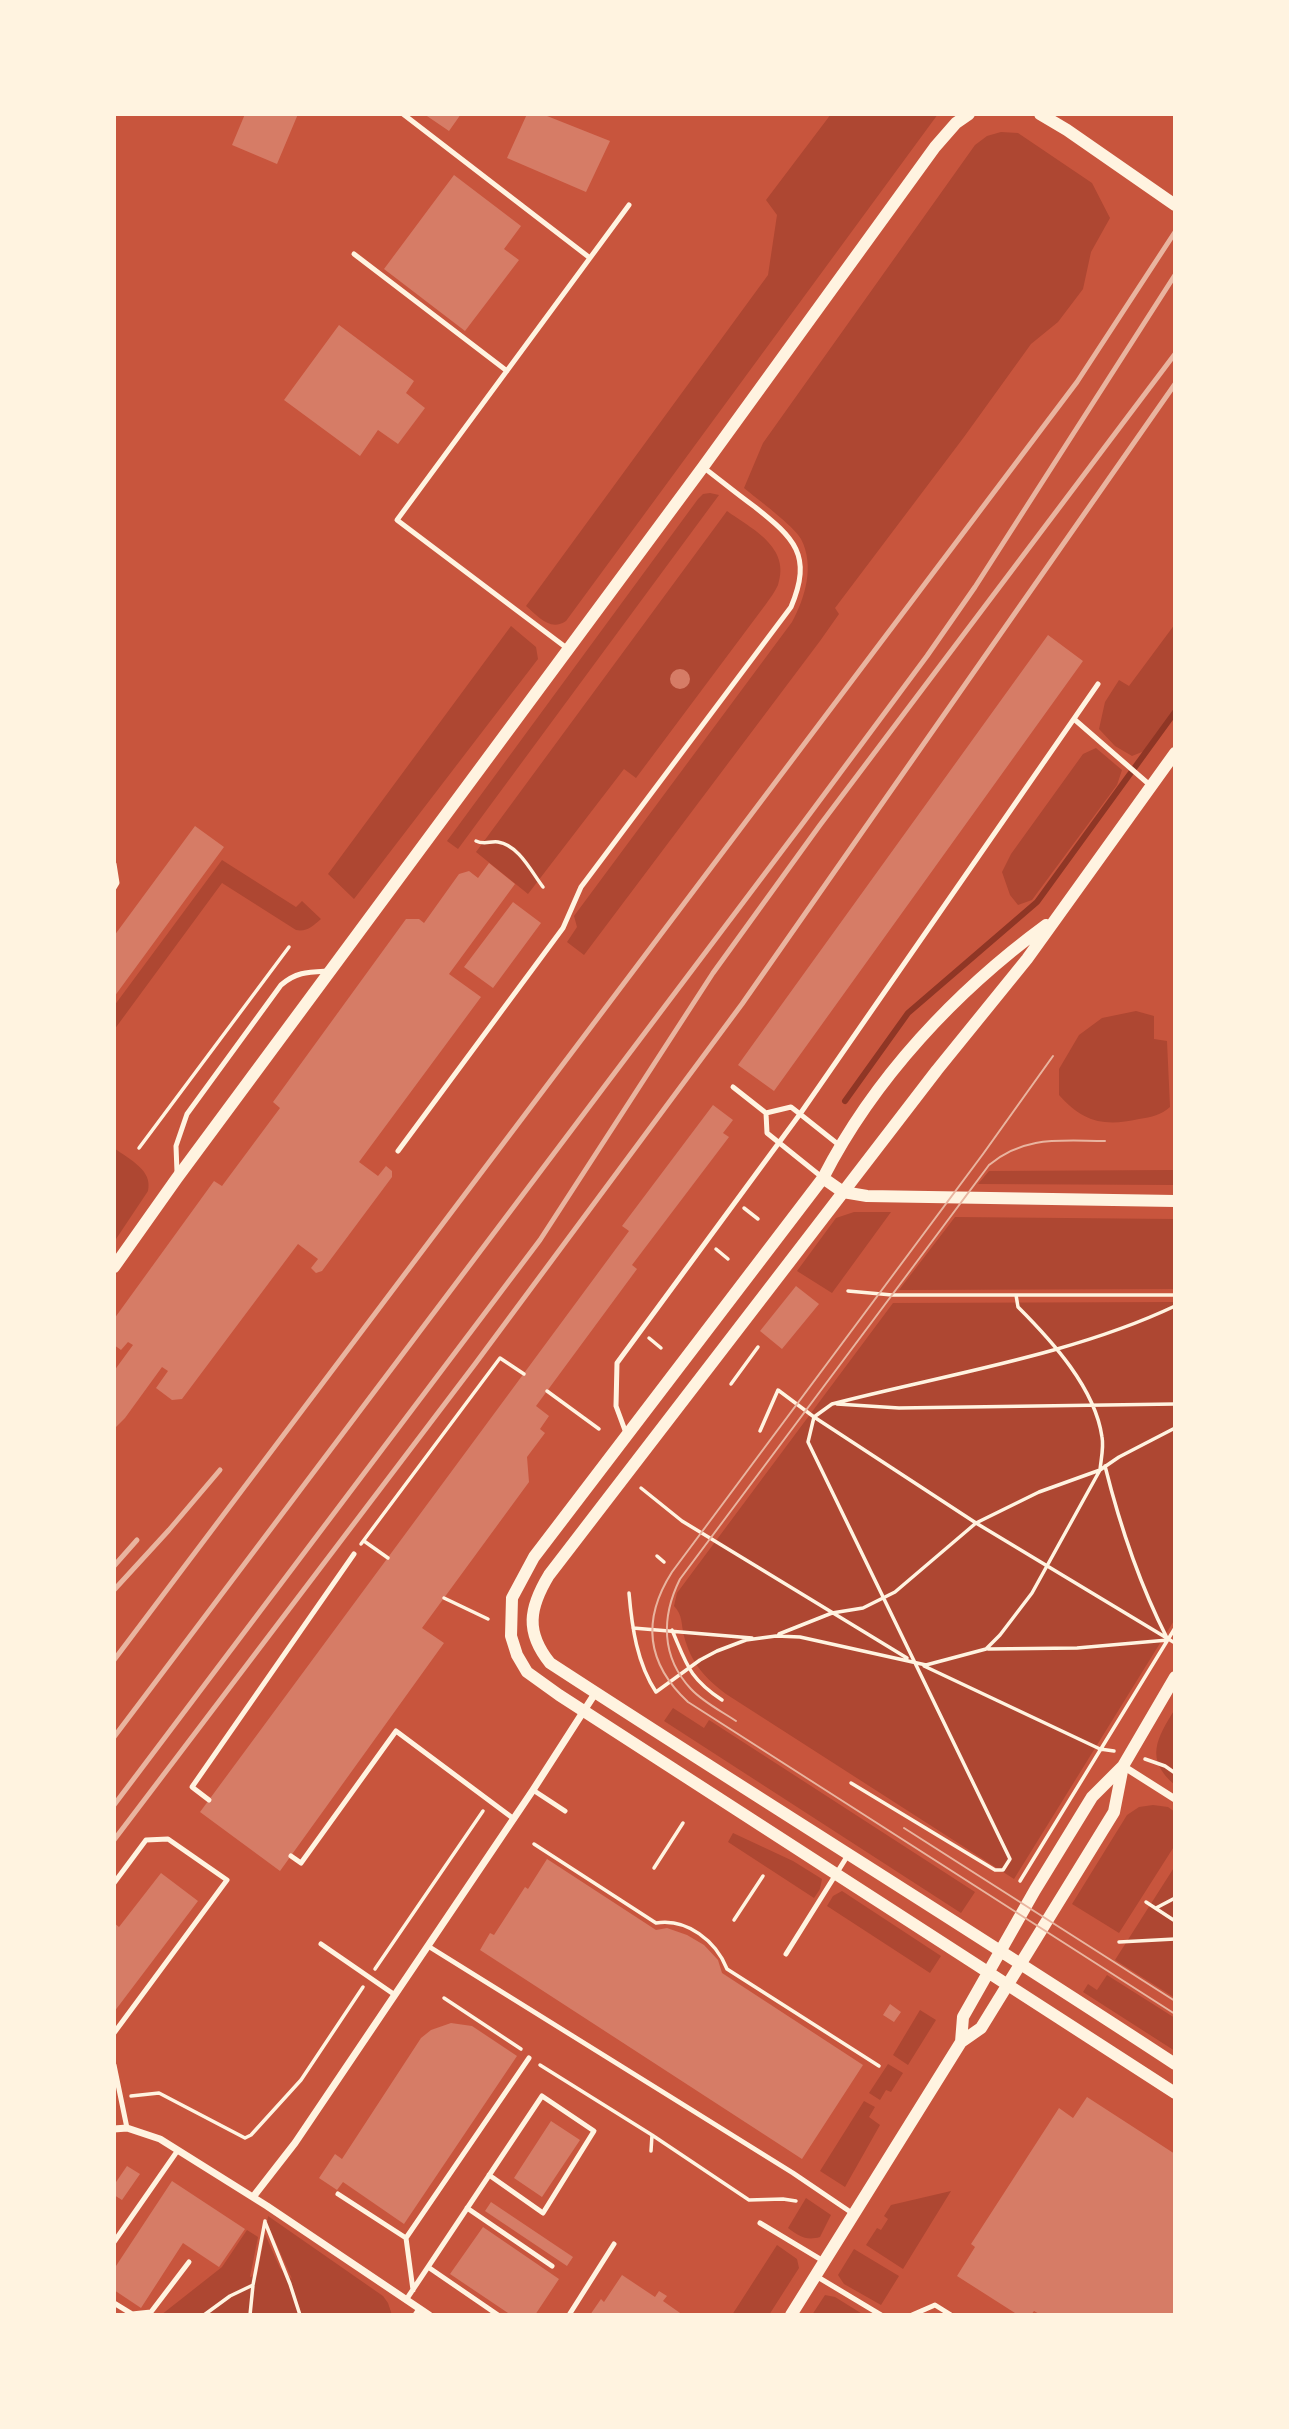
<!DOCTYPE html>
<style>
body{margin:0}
#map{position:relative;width:1289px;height:2429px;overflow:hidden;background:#c8553d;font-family:"IBM Plex Serif",serif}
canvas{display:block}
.frame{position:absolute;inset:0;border:116px solid #fff3e0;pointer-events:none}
</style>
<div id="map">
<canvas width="1289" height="2429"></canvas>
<div class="frame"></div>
</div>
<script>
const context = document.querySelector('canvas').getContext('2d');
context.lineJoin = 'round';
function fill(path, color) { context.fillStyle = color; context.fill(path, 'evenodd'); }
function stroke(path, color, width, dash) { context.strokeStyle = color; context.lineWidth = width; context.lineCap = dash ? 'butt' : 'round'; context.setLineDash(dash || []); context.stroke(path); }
const green = new Path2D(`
 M831 114H938L566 621C550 632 538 616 526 606L768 275 777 215 766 200Z
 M1001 132 1018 133 1092 183 1110 218 1091 252 1083 289 1058 322 1031 344 964 437 835 608 839 614 820 641 584 955 567 942 577 927 574 916 792 622C805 598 815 566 801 539 794 526 757 499 744 488L763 443 975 145 987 136Z
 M710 493 719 495 458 849 447 841 698 499 703 494Z
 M727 511C752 529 791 547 778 585 775 592 770 598 766 604L636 778 624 769 528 894 476 852Z
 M1175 624V708L1147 750 1132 756 1115 746 1099 729 1105 702 1119 680 1129 686Z
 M511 626 536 647 538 659 354 899 328 874Z
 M1096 748 1122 770 1117 785 1032 900 1018 905 1010 895 1002 872 1011 854 1083 754Z
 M222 860 296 907 302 901 321 919C313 926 307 932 296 930L222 883 114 1030V1006Z
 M1136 1011 1154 1016V1039L1167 1041 1170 1107C1161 1115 1152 1117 1139 1119 1104 1127 1083 1122 1059 1095V1069L1079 1035 1102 1018Z
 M114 1148C130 1160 153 1170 148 1191L114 1242Z
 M1175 1170V1185L978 1184 989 1171Z
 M854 1212H891L832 1293 797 1271 836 1218Z
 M955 1217 1175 1219V1289L899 1290Z
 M1175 1302V1619L1014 1879 726 1694C705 1678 691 1663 684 1636 681 1625 683 1615 674 1606L677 1593 893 1303Z
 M673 1708 704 1728 709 1720 975 1892 961 1913 664 1721Z
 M1175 1709V1785C1144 1759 1157 1738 1175 1709Z
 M1153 1805 1168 1807 1175 1812V1845L1119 1933 1072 1904 1127 1815 1139 1807Z
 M733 1833 793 1861 822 1879 820 1889 814 1898 728 1842Z
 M1175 1866V1998L1115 1960Z
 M842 1891 941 1956 930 1973 827 1906 833 1896Z
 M1107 1975 1175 2018V2051L1083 1992 1088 1984 1097 1990Z
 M920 2010 936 2020 908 2065 893 2055Z
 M888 2064 903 2073 891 2092 886 2090 880 2100 869 2093Z
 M864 2101 875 2107 869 2117 880 2125 845 2187 820 2171Z
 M951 2191 903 2269 866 2245 877 2228 881 2230 888 2219 884 2216 891 2205Z
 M806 2198 831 2215 820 2237C806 2241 799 2236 788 2228Z
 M268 2216 383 2296 388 2303 392 2315H161L222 2267 247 2230 258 2237 250 2277 257 2275 265 2234 280 2268 292 2279 267 2223Z
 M777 2245 797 2259 799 2268 769 2315H732Z
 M854 2249 899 2276 881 2305 844 2284 838 2275Z
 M825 2295 835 2297 864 2315H812Z`);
const stream = new Path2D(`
 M845 1101 908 1013 1037 902 1175 712`);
const building = new Path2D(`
 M245 114H298L277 164 232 145Z
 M424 114H461L449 131Z
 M527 114H542L610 141 586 192 507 158Z
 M454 175 521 226 504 249 519 260 465 331 384 269Z
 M339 325 414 381 406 393 425 408 398 444 378 430 360 456 284 400Z
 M1048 635 1083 661 774 1091 738 1065Z
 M670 679a10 10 0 1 1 20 0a10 10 0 1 1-20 0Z
 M195 826 224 847 114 997V936Z
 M489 863 515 884 449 974 481 997 359 1162 378 1176 386 1166 392 1171V1177L322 1271 316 1273 311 1268 318 1259 298 1244 182 1399 172 1400 156 1388 168 1371 162 1367 125 1418 114 1429V1371L133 1345 128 1342 121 1350 114 1345V1319L214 1181 222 1186 280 1108 273 1102 406 919H419L424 923 459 874 469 871 478 878Z
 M513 902 541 923 493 988 464 967Z
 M713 1105 733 1120 723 1133 729 1137 632 1265 637 1269 536 1406 549 1416 540 1429 545 1433 527 1457 529 1482 422 1628 444 1643 280 1871 200 1812 629 1231 622 1226Z
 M796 1286 819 1304 782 1349 760 1331Z
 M547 1859 656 1930 667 1928 687 1935 704 1945 718 1960 722 1973 863 2065 802 2159 480 1950 490 1933 494 1935 525 1887 528 1889Z
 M161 1873 198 1901 114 2012V1923L119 1927Z
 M890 2004 901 2012 894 2022 883 2015Z
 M451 2023 472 2026 517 2056 404 2224 343 2182 337 2190 319 2178 335 2154 342 2159 421 2038 431 2030Z
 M1087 2097 1175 2154V2315H1041L1034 2311 1031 2315H1014L1015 2313 957 2276 975 2247 971 2244 1059 2108 1073 2118Z
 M551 2121 580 2140 542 2197 514 2178Z
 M127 2166 140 2174 122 2200 114 2195V2185Z
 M172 2181 245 2229 219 2267 183 2243 141 2308 114 2290V2269Z
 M491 2202 573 2257 567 2266 485 2211Z
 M483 2227 559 2279 535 2315H511L450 2274Z
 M622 2275 655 2297 659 2291 667 2296 663 2301 683 2315H590L601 2299 604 2302Z`);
const path = new Path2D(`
 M476 841C484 845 490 841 498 842 519 845 532 873 543 887
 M139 1148 289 947
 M744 1208 758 1219
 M716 1249 728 1259
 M848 1291 892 1295H1175
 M649 1338 661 1348
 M731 1384 758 1347
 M547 1391 599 1429
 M837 1404 899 1408 1175 1404
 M760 1431 778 1390 814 1417 976 1523 1175 1643
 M1105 1466C1120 1526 1139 1583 1167 1638
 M641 1488 682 1521 907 1658
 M364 1541 388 1558
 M361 1544 500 1358 524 1374
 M657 1556 664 1562
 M629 1593C632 1628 637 1663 656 1692L700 1660 717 1651 746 1640 776 1636 800 1637 926 1665 986 1649 1000 1635 1032 1593 1100 1470 1119 1457 1175 1428
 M444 1598 488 1619
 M633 1628 752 1638
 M672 1630C687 1665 689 1678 722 1700
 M779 1634 832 1613 863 1608 895 1592 976 1523 1039 1492 1100 1470C1101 1459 1104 1447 1102 1437 1095 1388 1052 1341 1018 1307L1016 1295
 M988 1649 1077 1648 1168 1640
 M924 1666 1100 1749 1114 1751
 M1145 1759 1165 1766 1175 1773
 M851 1783 995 1870H1003L1010 1859 808 1442 814 1417 832 1404C943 1375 1072 1355 1175 1306
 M534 1844 656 1923C687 1918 716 1941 727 1969L879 2066
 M654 1868 683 1823
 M1020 1881 1175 1628
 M1146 1902 1175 1921
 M1156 1908 1175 1898
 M734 1920 763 1876
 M1119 1942 1175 1939
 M375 1969 483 1811
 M444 1998 521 2049
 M540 2065 652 2135 651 2151
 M131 2096 159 2093 245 2138 251 2135 301 2080 363 1987
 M652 2135 749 2200 783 2199 796 2201
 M265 2222 290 2284 300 2315
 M204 2315 230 2296 253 2285
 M250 2315 253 2285 265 2221`);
const service = new Path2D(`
 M403 114 590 258
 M354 254 507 371
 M568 649 397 520 629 205
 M1074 719 1151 786
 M114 864 117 883 114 888
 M733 1087 766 1113 767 1133 823 1178
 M839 1145 800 1114 1098 684
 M398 1151 563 928 581 887 791 607C813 555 794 538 755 507 737 494 720 480 703 467
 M177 1172 176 1146 187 1114 281 985C296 972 308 972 327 971
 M626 1433 616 1406 617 1363 800 1114 791 1107 766 1113
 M533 1790 565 1811
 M209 1800 192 1787 354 1554
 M291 1856 301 1863 396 1731 514 1819
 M114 1883 146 1840 168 1839 227 1880 114 2033
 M321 1944 395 1995
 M428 1946 793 2173 852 2213
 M786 1954 848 1855
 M114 2065 127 2128
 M338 2194 406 2238 413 2290
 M467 2208 552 2266
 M760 2223 825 2262
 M406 2238 529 2058
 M114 2242 178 2150
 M428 2267 498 2315
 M816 2276 881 2315
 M406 2300C451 2232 497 2164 542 2096L594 2131 543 2213 489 2175
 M114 2303 132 2314 151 2312 189 2262
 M415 2315 419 2309
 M569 2315 614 2244
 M912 2315 935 2305 951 2315`);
const minor = new Path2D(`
 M1123 1766 1175 1799
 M114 2129 127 2128 160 2139 267 2206 429 2315
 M253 2197 295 2143 533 1790 596 1692`);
const tertiary = new Path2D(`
 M1040 114 1067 130 1175 205
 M1175 753 1027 959 937 1070 549 1575C529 1608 525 1632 550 1663 757 1798 968 1928 1175 2064
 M1046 925C956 991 874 1078 823 1178L534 1557 512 1598 511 1636 517 1655 527 1672 559 1695 1175 2093
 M823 1178 843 1192 867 1196 1175 1201
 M114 1267 177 1178 703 467 935 147 956 123 969 114
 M961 2042 963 2017 1035 1890 1092 1797 1123 1766 1175 1677
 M791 2315 961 2042 981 2028 1114 1812 1123 1766`);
const tram = new Path2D(`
 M1053 1056 983 1154 672 1572C642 1619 646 1663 688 1702L1175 2014
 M736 1721C721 1711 703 1702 691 1689 661 1657 661 1617 680 1579L989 1165C1025 1135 1061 1141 1105 1141
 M904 1828 1175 2001`);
const rail = new Path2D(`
 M114 1566 137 1540
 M114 1590 169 1530 220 1470
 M114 1660 1077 382 1175 232
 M114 1737 803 823 927 656 975 587 1175 275
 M114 1805 540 1240 713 973 820 825 1175 354
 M114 1840 475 1364 742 1004 1175 384`);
fill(green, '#ae4732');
stroke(stream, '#8f3625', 6);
fill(building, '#d67c66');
stroke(path, '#fff3e0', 3.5);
stroke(service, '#fff3e0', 5);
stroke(minor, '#fff3e0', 7);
stroke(tertiary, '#fff3e0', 12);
stroke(tram, '#e9b49f', 2);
stroke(rail, '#e9b49f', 5);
</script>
